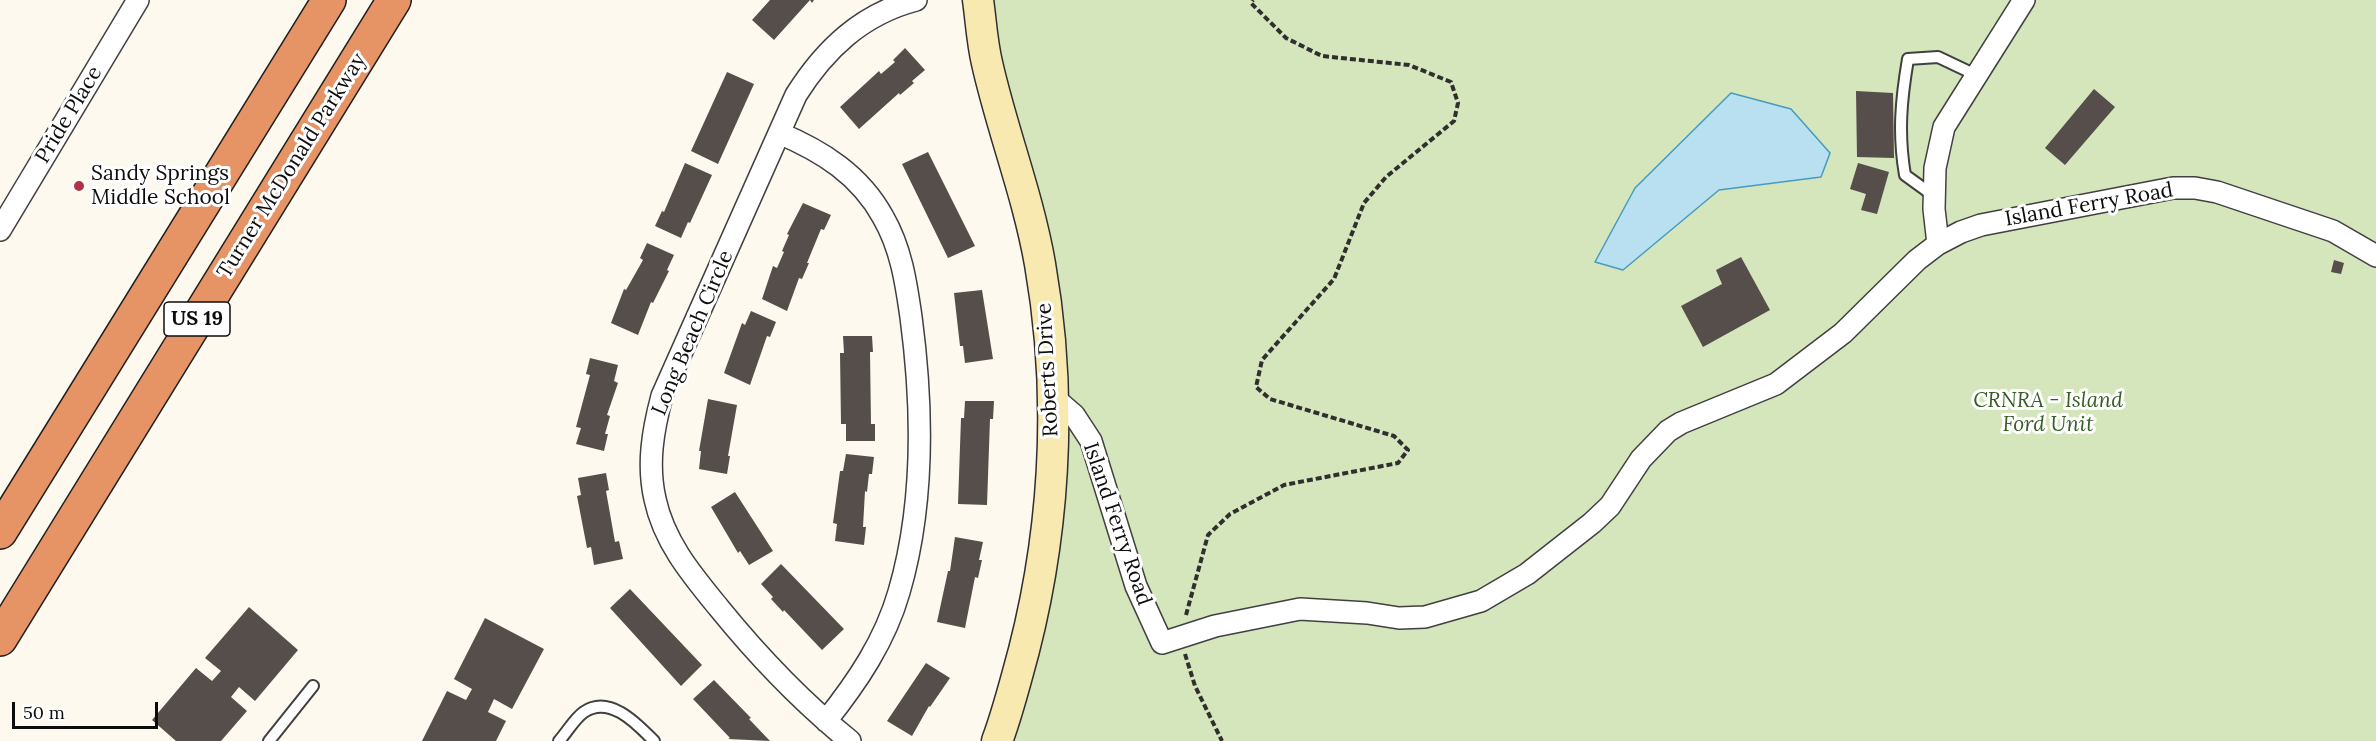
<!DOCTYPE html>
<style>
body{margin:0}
#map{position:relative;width:2376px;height:741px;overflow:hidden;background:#fdf9ef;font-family:Lora,serif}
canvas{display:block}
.scale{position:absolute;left:12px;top:702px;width:146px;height:27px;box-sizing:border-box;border:3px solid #0d0d0d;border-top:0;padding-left:8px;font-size:18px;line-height:21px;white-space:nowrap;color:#0d0d0d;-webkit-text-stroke:4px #fff;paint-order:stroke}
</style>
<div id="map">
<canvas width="2376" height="741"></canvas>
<div class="scale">50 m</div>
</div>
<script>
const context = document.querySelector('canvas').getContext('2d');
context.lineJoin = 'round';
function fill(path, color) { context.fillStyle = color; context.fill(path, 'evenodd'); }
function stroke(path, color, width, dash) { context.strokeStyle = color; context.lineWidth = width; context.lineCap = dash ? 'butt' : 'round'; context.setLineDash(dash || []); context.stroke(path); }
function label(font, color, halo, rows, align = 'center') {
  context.font = font + ' Lora,serif'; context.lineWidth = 6; context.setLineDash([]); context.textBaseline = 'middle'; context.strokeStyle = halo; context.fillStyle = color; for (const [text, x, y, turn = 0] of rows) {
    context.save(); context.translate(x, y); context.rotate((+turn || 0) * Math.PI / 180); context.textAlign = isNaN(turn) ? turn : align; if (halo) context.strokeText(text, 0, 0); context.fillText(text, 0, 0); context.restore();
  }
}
const green = new Path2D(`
 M981 0H2376V741H994L1047 524 1052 354ZM1829 153 1821 177 1719 190Z`);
const water = new Path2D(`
 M1731 93 1791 109 1830 153 1821 177 1719 190 1623 270 1595 262 1635 188Z`);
const building = new Path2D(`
 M770 0H814L812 3 810 0 774 40 752 20Z
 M905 48 925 70 912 81 914 83 900 95 899 93 859 129 840 107 879 71 881 74 895 62 893 60Z
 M727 72 754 84 718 164 691 151Z
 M2094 89 2115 107 2065 165 2045 148Z
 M1856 91 1893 93 1894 158 1857 157Z
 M928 152 975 246 948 258 902 164Z
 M685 163 712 175 690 223 688 222 681 238 655 226 662 211 664 212Z
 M1858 163 1889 172 1877 214 1861 210 1866 194 1850 189Z
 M803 203 831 215 824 230 821 229 807 263H809L802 279 799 278 787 311 762 299 773 266 777 268 784 252 782 251 789 235 787 234Z
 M647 243 674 255 667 270 669 271 653 303 651 302 638 335 611 323 624 289 626 290 643 260 640 258Z
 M1741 257 1770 310 1703 347 1681 306 1722 284 1716 270Z
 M2334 260 2344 263 2341 274 2331 272Z
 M982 290 993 359 965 363 963 346H960L954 293Z
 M751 311 776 322 770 337 767 336 750 385 724 373 742 323 745 325Z
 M843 336H872L873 352H870L871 424H875V441H846V424H841L840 353H844Z
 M590 358 618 365 614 381 618 383 607 415 610 416 605 434H608L604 451 576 444 581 428 576 427 590 375 586 374Z
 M708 399 737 405 728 456H730L727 474 699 469 701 451H699Z
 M965 401H994L993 419H990L987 505 958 504 961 418H964Z
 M846 454 874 457 872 474H869L867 492 865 491 863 527H866L864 545 835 541 837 524 833 523 840 471H843Z
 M606 473 609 490 606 491 615 542 619 541 623 559 594 565 591 547 587 548 577 496 581 495 578 478Z
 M735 492 773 551 749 565 740 551 738 553 711 507Z
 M955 537 983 542 979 560H982L978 578 975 577 965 628 937 622 948 571H950Z
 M781 564 844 629 822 650 784 610 783 612 771 599 773 597 761 584Z
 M630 589 702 665 681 686 610 608Z
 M249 607 298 650 255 701 239 687 231 697 247 711 221 741H176L152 720 196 668 212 681 221 671 205 658Z
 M485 618 544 649 512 709 494 699 488 712 506 721 496 741H422L447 691 466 700 472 689 454 679Z
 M926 663 950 678 930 707 929 706 912 736 887 721Z
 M714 680 751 718 749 719 770 741 728 739 730 738 693 699Z`);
const path = new Path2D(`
 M1186 615 1208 535 1230 514 1284 485 1398 463 1408 450 1394 436 1270 399 1256 387 1262 360 1334 279 1364 203 1386 177 1454 121 1458 103 1451 82 1409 65 1322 56 1286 38 1251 3 1253 0
 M1185 654 1195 686 1222 741`);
const lane = new Path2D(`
 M1934 196 1905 175C1898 134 1901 100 1908 59L1938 57 1976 75
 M269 741 313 686
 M559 741C567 732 575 718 584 712 610 694 638 725 654 741`);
const street = new Path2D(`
 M779 133C822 151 860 175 883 217 901 248 906 282 911 317 923 407 925 503 899 592 885 641 857 682 826 721
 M0 230 138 0
 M1938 244 1934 209 1935 168 1944 127 2024 0
 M1054 401 1060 403 1074 415 1091 441 1136 586 1162 643 1215 626 1300 609 1367 613 1399 618 1425 617 1481 601 1527 574 1592 523 1610 506 1641 459 1668 431 1681 423 1776 384 1843 333 1917 260 1938 244 1961 232 1981 225 2173 188H2195L2217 192 2333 231 2376 256
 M850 741C802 702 758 656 719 608 692 575 664 542 655 499 647 464 653 430 662 396L796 95C825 49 862 14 916 0`);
const secondary = new Path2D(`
 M978 0C981 21 982 42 987 63 1002 130 1028 195 1040 264 1064 401 1055 543 1017 676 1011 698 1005 720 997 741`);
const highway = new Path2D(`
 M0 532 329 0
 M0 639 394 0`);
const markers = [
 [79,186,6,"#af3345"]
];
const shields = [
 [197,319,66]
];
const shieldNames = [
 ["US 19",197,319]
];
const streetNames = [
 ["Pride Place",69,115,-59],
 ["Turner McDonald Parkway",292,166,-58],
 ["Island Ferry Road",2089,205,-10],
 ["Long Beach Circle",693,333,-67],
 ["Roberts Drive",1048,370,-93],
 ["Island Ferry Road",1117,524,71]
];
const poiNames = [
 ["Sandy Springs",91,174],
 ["Middle School",91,198]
];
const parkNames = [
 ["CRNRA - Island",2048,401],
 ["Ford Unit",2048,425]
];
fill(green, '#d5e5bc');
fill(water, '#b9e0f0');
stroke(water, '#479bbf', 1.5);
fill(building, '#554e4b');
stroke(lane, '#404040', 14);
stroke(street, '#404040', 24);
stroke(secondary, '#2f2f2f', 33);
stroke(highway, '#1e1e1e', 36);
stroke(path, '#2f2f2f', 4, [6, 3]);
stroke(lane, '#fff', 10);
stroke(street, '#fff', 21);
stroke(secondary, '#f7e9b0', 30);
stroke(highway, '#e69465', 33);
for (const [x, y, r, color] of markers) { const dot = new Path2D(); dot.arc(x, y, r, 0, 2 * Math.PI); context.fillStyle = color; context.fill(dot); stroke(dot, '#fff', 2); }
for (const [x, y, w] of shields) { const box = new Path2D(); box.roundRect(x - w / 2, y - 17, w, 34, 4.5); context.fillStyle = '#fff'; context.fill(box); stroke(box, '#0d0d0d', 1.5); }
label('bold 20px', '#0d0d0d', null, shieldNames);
label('21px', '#0d0d0d', '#fff', streetNames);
label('21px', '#0d0d0d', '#fff', poiNames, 'left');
label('italic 21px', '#365e24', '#fff', parkNames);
</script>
